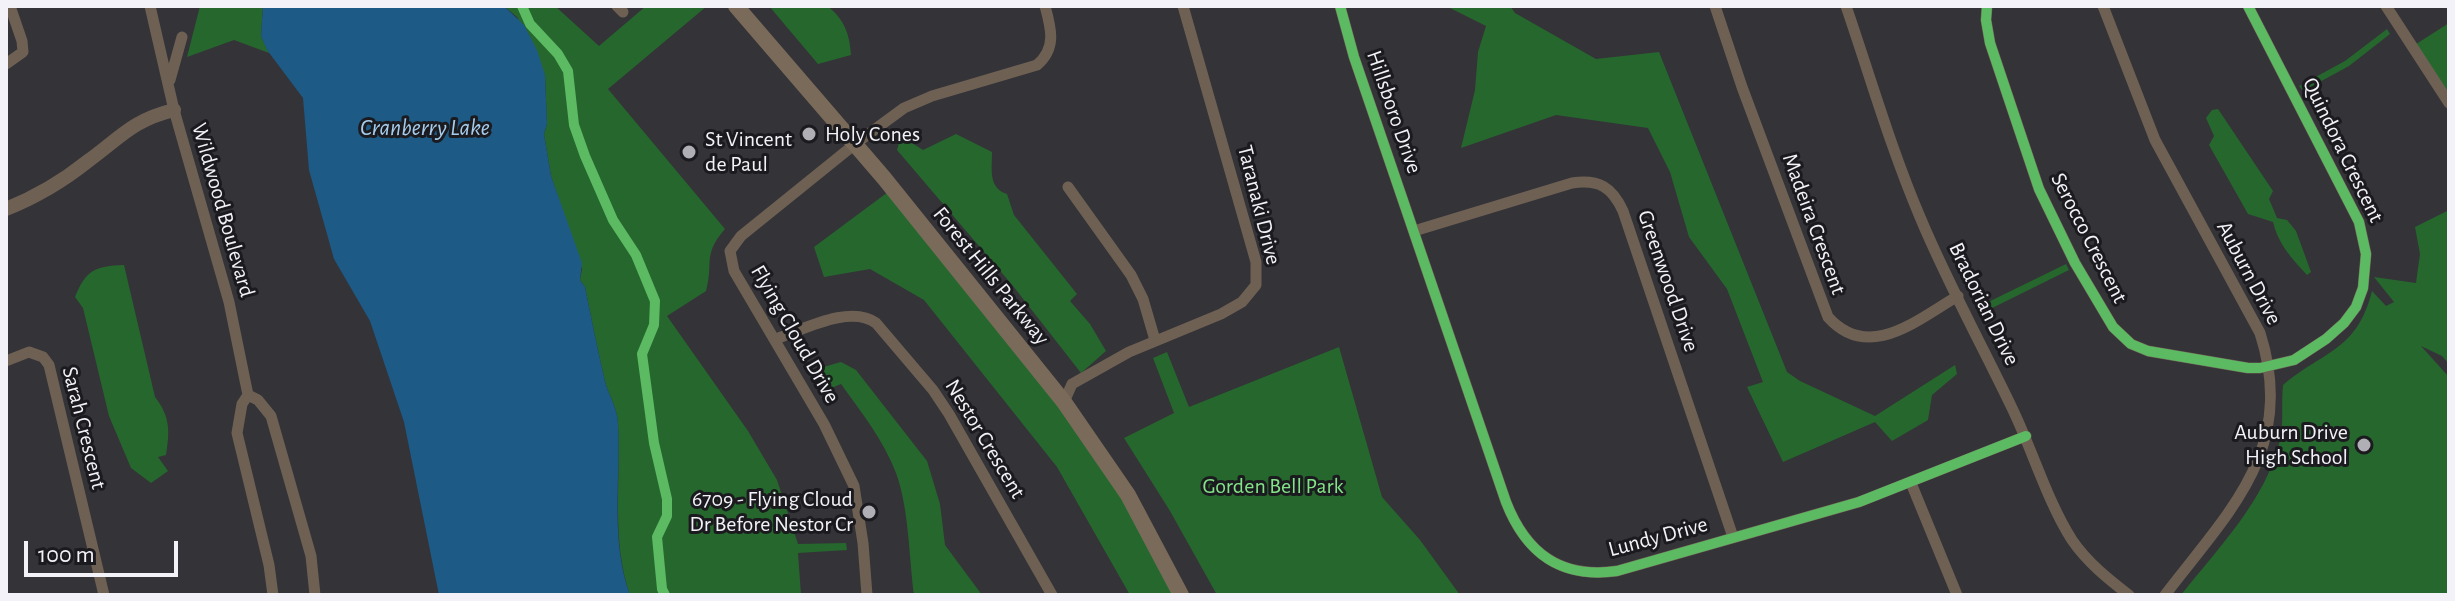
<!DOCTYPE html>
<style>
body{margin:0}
#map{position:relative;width:2455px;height:601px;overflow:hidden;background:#343338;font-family:"Alegreya Sans",sans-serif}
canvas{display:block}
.frame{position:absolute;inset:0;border:8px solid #f3f2f8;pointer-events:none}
.scale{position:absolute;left:24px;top:541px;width:154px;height:36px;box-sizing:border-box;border:4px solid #f3f2f8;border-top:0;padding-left:10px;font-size:24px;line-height:28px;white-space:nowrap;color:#f3f2f8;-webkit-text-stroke:6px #1b1a1e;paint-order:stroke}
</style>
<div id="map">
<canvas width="2455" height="601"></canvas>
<div class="frame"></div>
<div class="scale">100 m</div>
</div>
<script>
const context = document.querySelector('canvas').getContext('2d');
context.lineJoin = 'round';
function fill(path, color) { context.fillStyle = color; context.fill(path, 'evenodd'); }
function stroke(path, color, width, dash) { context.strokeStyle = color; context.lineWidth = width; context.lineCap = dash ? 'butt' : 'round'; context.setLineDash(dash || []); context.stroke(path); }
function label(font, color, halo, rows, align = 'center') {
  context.font = font + ' "Alegreya Sans",sans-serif'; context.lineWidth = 6; context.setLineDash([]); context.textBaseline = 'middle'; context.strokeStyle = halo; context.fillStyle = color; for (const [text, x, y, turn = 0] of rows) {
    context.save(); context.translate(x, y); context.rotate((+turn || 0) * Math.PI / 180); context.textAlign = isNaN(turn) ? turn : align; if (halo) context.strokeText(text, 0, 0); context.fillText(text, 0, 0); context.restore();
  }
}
const green = new Path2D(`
 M200 6H263L261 36 269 53 234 40 187 57Z
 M504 6H555L599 46 646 6H707L608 89 725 229C702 255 714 263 706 291L667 316 748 431 777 480 798 544 846 543 847 550 798 553 801 595H630C611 540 621 482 618 424 618 407 607 394 604 377 597 347 591 317 585 287L580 280 582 269 551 176 544 134 547 124 545 75 517 17Z
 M769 6H827C844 18 850 35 851 55L818 64Z
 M1446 6H1510L1515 13 1596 59 1659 52 1787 372 1800 381 1875 416 1955 365 1957 374 1932 395 1928 420 1892 441 1875 422 1783 462 1747 387 1763 382 1727 289 1689 237 1670 172 1648 128 1556 115 1461 148 1475 90 1478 52 1486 26Z
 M2449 23V98L2413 46Z
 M2387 29 2390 34 2349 66 2303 91 2299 86 2345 61Z
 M2218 109 2273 191 2269 199 2277 218 2287 220 2296 231 2311 272 2307 275C2292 259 2278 244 2273 222L2248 214 2209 145 2214 136 2206 118 2212 110Z
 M956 134 992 152C992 169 988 188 1007 194L1014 215 1077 294 1070 301 1090 324 1106 351 1081 373 1013 286 897 150 901 136 923 150Z
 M888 192 1021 354 1114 480 1179 595H1130L1057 467 924 300 870 269 824 277 814 247Z
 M2449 210V364L2442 356 2421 346 2449 377V595H2181C2218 548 2266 500 2280 440 2284 423 2281 404 2283 385 2323 351 2357 351 2372 291L2386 306 2394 302 2374 277 2416 283 2420 254 2415 227Z
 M2066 264 2069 270 1980 314 1976 308Z
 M124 265 155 397C170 416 170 431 166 455L158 457 168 471 151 483 131 468 109 416 83 308 75 297C86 270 95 266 124 265Z
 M1339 347 1382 497 1420 540 1460 595H1217L1170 511 1124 438 1174 413 1153 358 1167 352 1189 407Z
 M841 362 856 370 927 461 940 504 945 545 982 595H914C909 558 909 508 896 473 883 439 861 412 841 384L822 392 813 370Z`);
const water = new Path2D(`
 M263 6H504L524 25 537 50 545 75 547 124 544 134 551 176 582 263 580 280 585 287C591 317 597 347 604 377 607 394 618 407 618 424 621 481 610 540 630 595H439L404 422 370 321 334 259 309 170 303 98 267 50 261 36Z`);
const minor = new Path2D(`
 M150 6 174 110 229 302 248 395 242 404 237 433 269 565 273 595
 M617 6 623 12
 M1340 6 1354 57 1506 502C1526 553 1560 579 1617 571L1859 502 2026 436
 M1715 6 1742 87 1828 317C1869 363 1918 319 1958 296
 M1846 6C1870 76 1891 149 1920 217 1947 282 1982 345 2012 408 2032 449 2048 503 2072 540 2087 562 2108 579 2129 595
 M1987 6 1986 20 1990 43 2039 189 2075 263 2113 327 2131 344 2148 351 2248 368H2260L2294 360 2326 339 2344 323 2356 307 2363 288 2366 254 2359 222 2248 6
 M2103 6 2155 140 2260 333C2297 449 2230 510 2165 595
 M2386 6 2449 103
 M6 64 23 52 22 41 10 6
 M170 80 182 37
 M1068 187 1131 275 1143 299 1155 340
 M1414 231 1572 183C1599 179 1612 187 1623 211L1733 537
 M775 339C803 330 850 304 876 323L933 390 949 414 1052 595
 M6 361 29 352 43 357 49 365 104 595
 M248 395 258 400 271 416 311 556 315 595
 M1064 402 1072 384 1129 352 1221 314 1242 302 1256 285V262L1183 6
 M1911 483 1957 595
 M867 595 863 543 854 486 824 424 734 271 730 251 741 236 855 144 904 108 932 96 1037 65C1057 48 1051 28 1045 6`);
const tertiary = new Path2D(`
 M6 209C36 197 63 181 88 161 121 137 133 120 174 110`);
const secondary = new Path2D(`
 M736 6 884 178 1064 402 1128 495 1181 595`);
const cycleway = new Path2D(`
 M522 6 530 24 558 54 568 71 574 125 585 156 613 220 636 255 655 301 654 325 642 354 654 443 667 499V516L657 537 662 589 665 595
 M1340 6 1354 57 1506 502C1526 553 1560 579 1617 571L1859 502 2026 436
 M1987 6 1986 20 1990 43 2039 189 2075 263 2113 327 2131 344 2148 351 2248 368H2260L2294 360 2326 339 2344 323 2356 307 2363 288 2366 254 2359 222 2248 6`);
const markers = [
 [809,134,8,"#b0afb5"],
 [689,152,8,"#b0afb5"],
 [2364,445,8,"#b0afb5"],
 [869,512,8,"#b0afb5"]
];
const streetNames = [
 ["Hillsboro Drive",1394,112,71],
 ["Quindora Crescent",2343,150,64],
 ["Taranaki Drive",1259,205,76],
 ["Wildwood Boulevard",223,210,74],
 ["Madeira Crescent",1814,224,70],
 ["Serocco Crescent",2089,238,63],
 ["Auburn Drive",2249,273,62],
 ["Forest Hills Parkway",991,276,51],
 ["Greenwood Drive",1668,281,71],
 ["Bradorian Drive",1984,304,64],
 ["Flying Cloud Drive",795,334,60],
 ["Sarah Crescent",84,428,76],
 ["Nestor Crescent",985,439,59],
 ["Lundy Drive",1658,537,-15]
];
const poiNames = [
 ["Holy Cones",825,134],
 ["St Vincent",705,139],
 ["de Paul",705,164],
 ["Auburn Drive",2348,432,"right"],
 ["High School",2348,457,"right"],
 ["6709 - Flying Cloud",853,499,"right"],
 ["Dr Before Nestor Cr",853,524,"right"]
];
const parkNames = [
 ["Gorden Bell Park",1273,486]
];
const waterNames = [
 ["Cranberry Lake",425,128]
];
fill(green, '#26672e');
fill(water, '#1d5a85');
stroke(minor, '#6e6154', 11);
stroke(tertiary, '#6e6154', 14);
stroke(secondary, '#7a6a59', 16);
stroke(cycleway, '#5cba63', 10);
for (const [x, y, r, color] of markers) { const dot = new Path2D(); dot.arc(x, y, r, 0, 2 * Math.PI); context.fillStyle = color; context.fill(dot); stroke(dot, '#1b1a1e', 3); }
label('22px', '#f3f2f8', '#1b1a1e', streetNames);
label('22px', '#f3f2f8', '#1b1a1e', poiNames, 'left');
label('22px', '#82e388', '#1b1a1e', parkNames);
label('italic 24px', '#a6cded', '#1b1a1e', waterNames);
</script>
